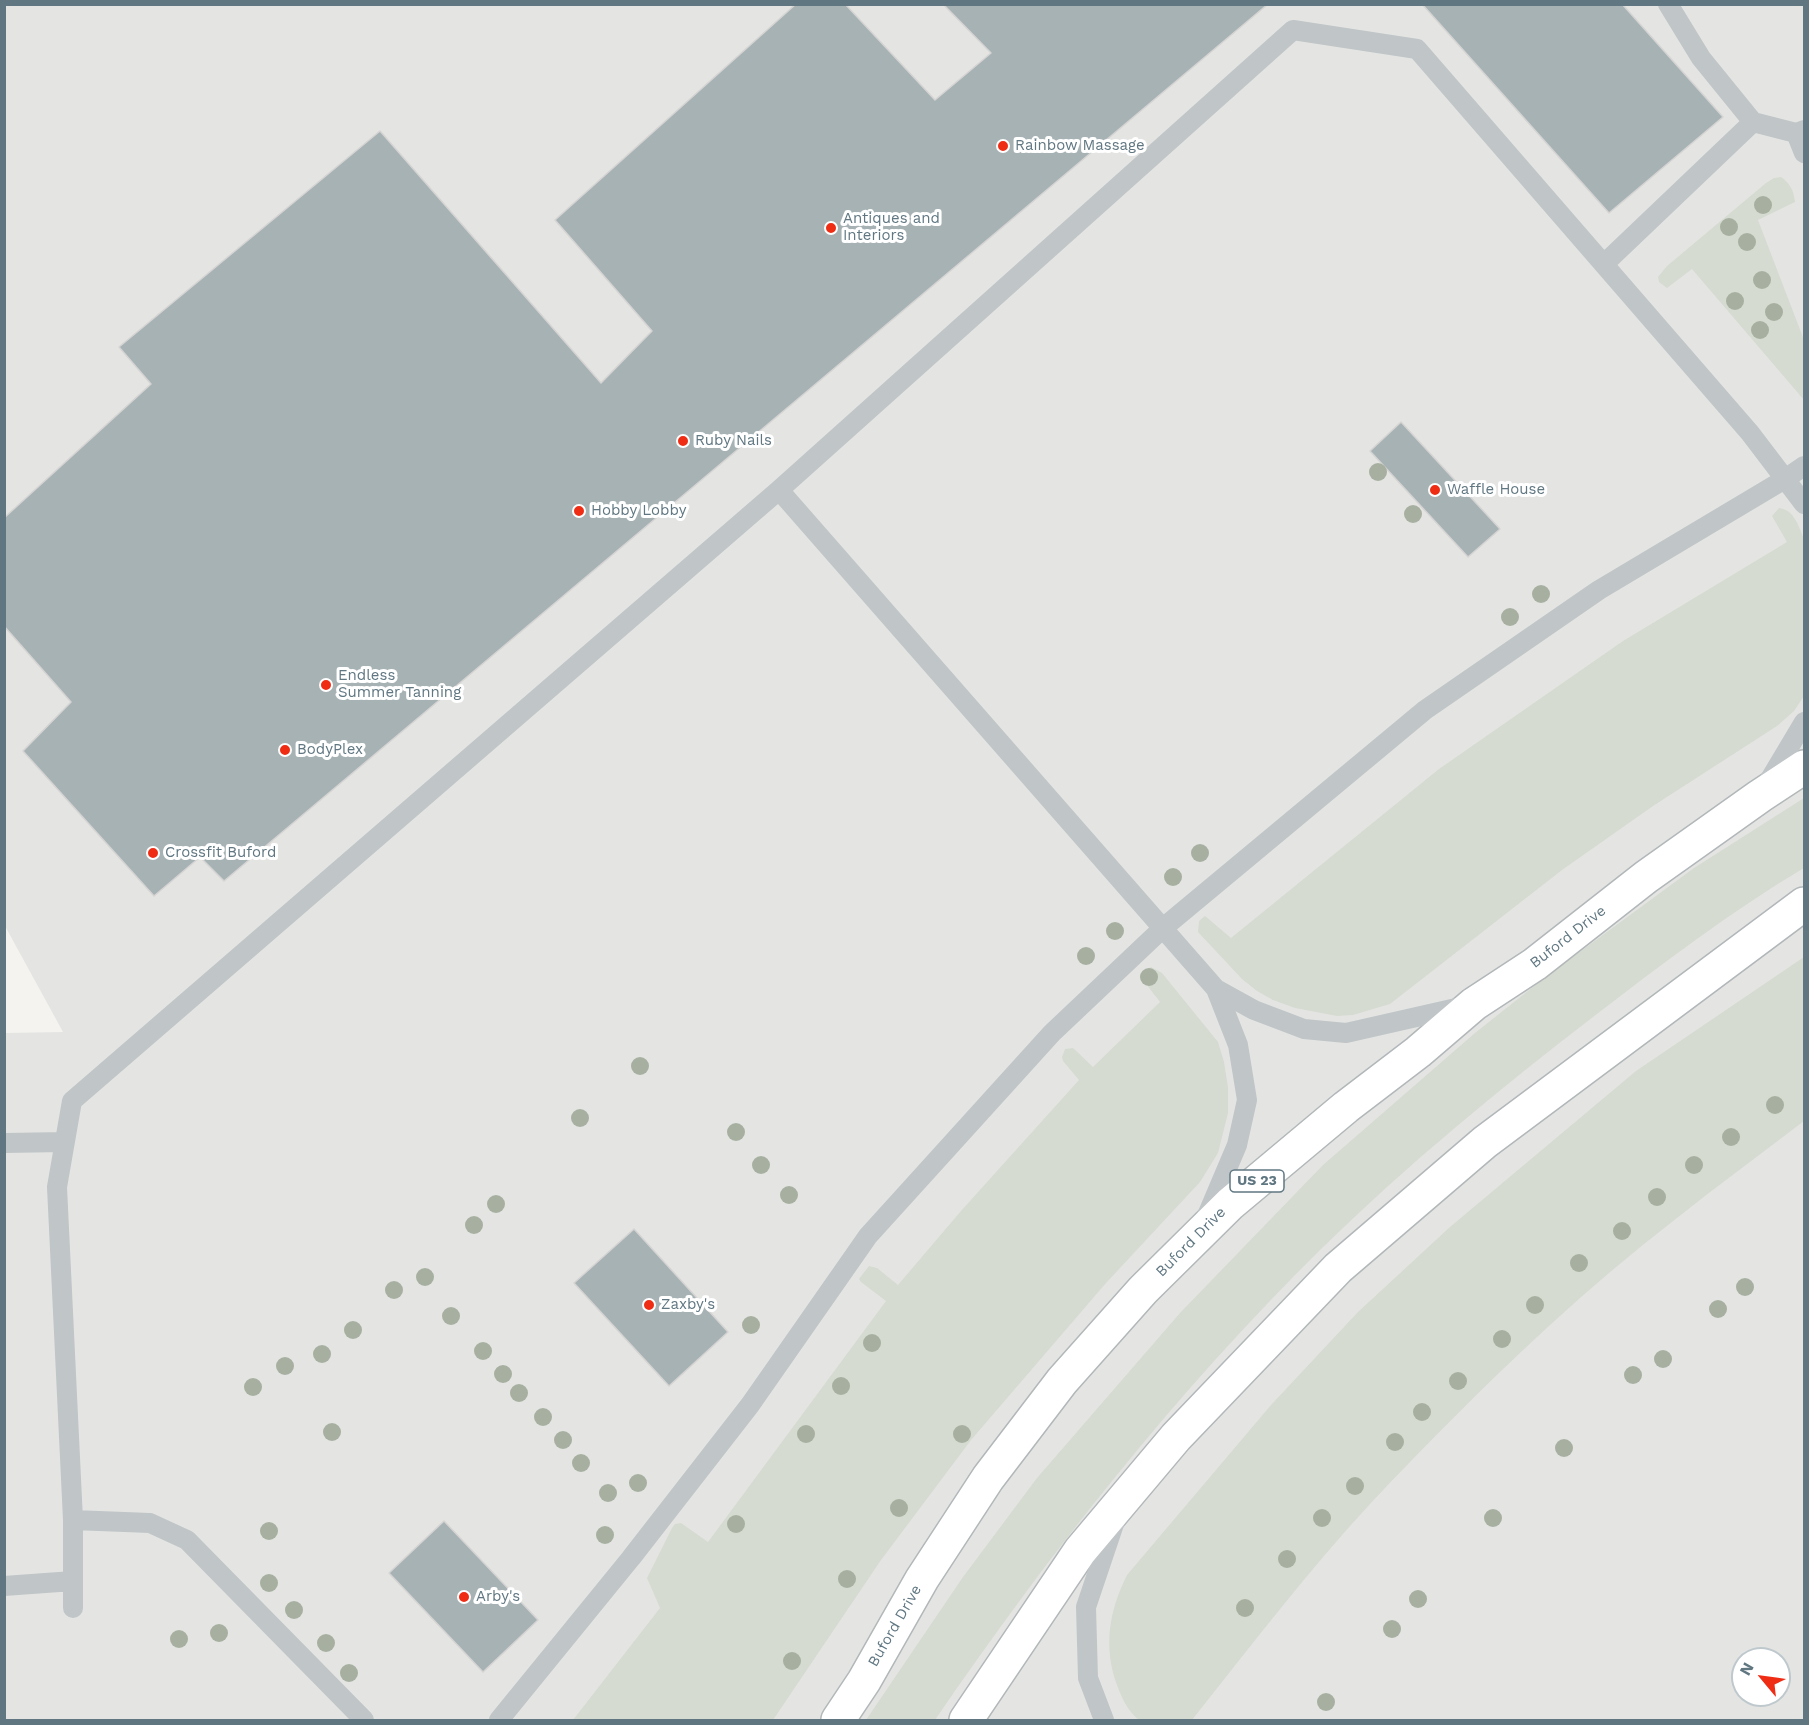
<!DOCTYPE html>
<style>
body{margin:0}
#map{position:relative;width:1809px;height:1725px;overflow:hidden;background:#f4f3ef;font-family:"Work Sans",sans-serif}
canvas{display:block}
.frame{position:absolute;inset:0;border:6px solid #607782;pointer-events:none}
.north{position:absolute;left:1731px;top:1647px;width:60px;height:60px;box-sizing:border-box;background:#fff;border:2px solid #bfc9cd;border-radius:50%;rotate:299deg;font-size:16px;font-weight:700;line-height:24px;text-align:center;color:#607782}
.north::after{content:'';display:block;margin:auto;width:21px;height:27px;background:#ef2c14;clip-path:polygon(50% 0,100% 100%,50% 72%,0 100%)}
</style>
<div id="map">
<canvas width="1809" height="1725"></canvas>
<div class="frame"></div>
<div class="north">N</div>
</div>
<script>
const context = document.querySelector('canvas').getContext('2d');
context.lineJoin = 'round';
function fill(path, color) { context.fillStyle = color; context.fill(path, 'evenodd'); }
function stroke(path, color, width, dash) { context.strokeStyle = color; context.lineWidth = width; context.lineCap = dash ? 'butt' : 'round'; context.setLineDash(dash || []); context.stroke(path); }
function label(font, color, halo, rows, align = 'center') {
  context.font = font + ' "Work Sans",sans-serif'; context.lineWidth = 6; context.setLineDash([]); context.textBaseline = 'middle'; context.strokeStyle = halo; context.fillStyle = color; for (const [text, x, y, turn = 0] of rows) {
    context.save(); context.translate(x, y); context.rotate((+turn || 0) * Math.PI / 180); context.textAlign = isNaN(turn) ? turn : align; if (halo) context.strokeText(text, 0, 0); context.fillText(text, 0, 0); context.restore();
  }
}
const built = new Path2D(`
 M5 5H1804V1720H5L4 1033 63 1032 5 926ZM1743 1659H1779V1695H1743Z`);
const green = new Path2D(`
 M1781 177C1790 183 1794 191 1795 202L1758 220 1804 340V400L1692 269 1667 288 1659 282 1658 277 1667 266 1766 183 1774 178Z
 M1779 508C1794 509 1799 527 1804 539V696L1794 711 1777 726 1653 806 1562 870 1390 1004 1353 1015 1337 1016 1295 1008 1273 1000 1257 991 1242 979 1198 932 1199 921 1205 916 1231 938 1439 769 1623 641 1787 542 1772 516Z
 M1804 798V868C1730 912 1662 964 1593 1017 1499 1089 1406 1166 1321 1249 1176 1392 1050 1552 935 1720H866L963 1577 1037 1478 1180 1313 1323 1165 1475 1033 1543 979 1694 868Z
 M1804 957V1121C1718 1186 1630 1251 1550 1325 1488 1382 1428 1442 1370 1504 1307 1572 1250 1647 1192 1720H1139C1128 1711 1122 1699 1117 1685 1103 1647 1109 1611 1127 1575L1271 1405 1358 1312 1450 1227 1636 1071Z
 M1151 967 1162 973 1218 1042 1224 1062 1228 1087V1113L1218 1153 1200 1182 1106 1283 971 1440 881 1560 773 1720H573L660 1608 647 1578 672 1528 675 1524 681 1523 708 1542 886 1301 861 1282 859 1279 869 1266 877 1268 898 1285 961 1211 1079 1080 1063 1061 1062 1057 1065 1049 1073 1048 1093 1067 1160 1002C1154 993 1143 984 1144 973Z`);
const building = new Path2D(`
 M796 4H845L935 100 991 53 943 4H1268L224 881 200 857 154 896 23 751 71 702 4 626V518L151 384 119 347 380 131 601 383 652 331 555 220Z
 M1422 4H1622L1723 117 1609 213Z
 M1401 422 1500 529 1468 557 1370 451Z
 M634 1229 728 1332 669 1386 574 1283Z
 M444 1521 538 1620 483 1672 389 1573Z`);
const service = new Path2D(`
 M1668 4 1701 58 1753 122 1796 133 1804 130
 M1796 133 1804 153
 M1604 264 1753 122
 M779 490 1216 989 1254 1010 1304 1029 1346 1033 1465 1006
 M1767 784 1804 722
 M4 1143 65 1142
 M1206 1218 1237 1145 1247 1100 1238 1045 1216 989
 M73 1520 150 1523 187 1540 364 1720
 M4 1586 73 1581
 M73 1608V1520L57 1187 72 1101 779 490 1293 30 1417 49 1750 433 1804 504
 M499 1720 631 1558 750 1405 868 1236 1052 1033 1163 928 1425 710 1599 590 1785 479 1804 466
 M1104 1720 1088 1678 1086 1607 1115 1521`);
const trunk = new Path2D(`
 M838 1720 864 1681 922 1579 988 1478 1062 1381 1143 1290 1230 1204 1346 1107 1418 1052 1474 1004 1535 964 1646 877 1760 796 1804 767
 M966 1720 1080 1551 1176 1437 1338 1268 1485 1142 1804 904`);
const trees = [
 [1763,205],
 [1729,227],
 [1747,242],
 [1762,280],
 [1735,301],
 [1774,312],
 [1760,330],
 [1378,472],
 [1413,514],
 [1541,594],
 [1510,617],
 [1200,853],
 [1173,877],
 [1115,931],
 [1086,956],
 [1149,977],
 [640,1066],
 [1775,1105],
 [580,1118],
 [736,1132],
 [1731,1137],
 [761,1165],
 [1694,1165],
 [789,1195],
 [1657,1197],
 [496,1204],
 [474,1225],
 [1622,1231],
 [1579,1263],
 [425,1277],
 [1745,1287],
 [394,1290],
 [1535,1305],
 [1718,1309],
 [451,1316],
 [751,1325],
 [353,1330],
 [1502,1339],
 [872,1343],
 [483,1351],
 [322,1354],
 [1663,1359],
 [285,1366],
 [503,1374],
 [1633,1375],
 [1458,1381],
 [841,1386],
 [253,1387],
 [519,1393],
 [1422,1412],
 [543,1417],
 [332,1432],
 [806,1434],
 [962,1434],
 [563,1440],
 [1395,1442],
 [1564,1448],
 [581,1463],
 [638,1483],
 [1355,1486],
 [608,1493],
 [899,1508],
 [1322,1518],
 [1493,1518],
 [736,1524],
 [269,1531],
 [605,1535],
 [1287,1559],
 [847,1579],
 [269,1583],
 [1418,1599],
 [1245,1608],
 [294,1610],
 [1392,1629],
 [219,1633],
 [179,1639],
 [326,1643],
 [792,1661],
 [349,1673],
 [1326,1702]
];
const markers = [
 [1003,146,6,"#ef2c14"],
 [831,228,6,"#ef2c14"],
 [683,441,6,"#ef2c14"],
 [1435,490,6,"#ef2c14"],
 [579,511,6,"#ef2c14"],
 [326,685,6,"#ef2c14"],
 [285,750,6,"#ef2c14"],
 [153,853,6,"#ef2c14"],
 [649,1305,6,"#ef2c14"],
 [464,1597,6,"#ef2c14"]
];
const shields = [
 [1257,1181,54]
];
const shieldNames = [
 ["US 23",1257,1181]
];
const poiNames = [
 ["Rainbow Massage",1015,146],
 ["Antiques and",843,219],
 ["Interiors",843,236],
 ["Ruby Nails",695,441],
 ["Waffle House",1447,490],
 ["Hobby Lobby",591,511],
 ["Endless",338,676],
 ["Summer Tanning",338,693],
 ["BodyPlex",297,750],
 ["Crossfit Buford",165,853],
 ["Zaxby's",661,1305],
 ["Arby's",476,1597]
];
const streetNames = [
 ["Buford Drive",1568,937,-38],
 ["Buford Drive",1191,1242,-45],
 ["Buford Drive",895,1626,-60]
];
fill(built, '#e4e5e3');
fill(green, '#d5dbd0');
fill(building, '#a7b2b5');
stroke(building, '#d5d4d2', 1.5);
stroke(trunk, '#b2b7b9', 36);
stroke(service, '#c0c5c7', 20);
stroke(trunk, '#fff', 33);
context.fillStyle = '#a7b0a0';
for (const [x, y] of trees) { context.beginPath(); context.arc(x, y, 9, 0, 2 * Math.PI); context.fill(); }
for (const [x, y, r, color] of markers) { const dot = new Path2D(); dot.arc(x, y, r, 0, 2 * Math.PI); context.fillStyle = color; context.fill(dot); stroke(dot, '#fff', 2); }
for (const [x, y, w] of shields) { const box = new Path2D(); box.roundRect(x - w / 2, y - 11, w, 22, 4.5); context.fillStyle = '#fff'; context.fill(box); stroke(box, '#607782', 1.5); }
label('bold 14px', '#607782', null, shieldNames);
label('15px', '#607782', '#fff', poiNames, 'left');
label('15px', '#607782', '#fff', streetNames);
</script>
